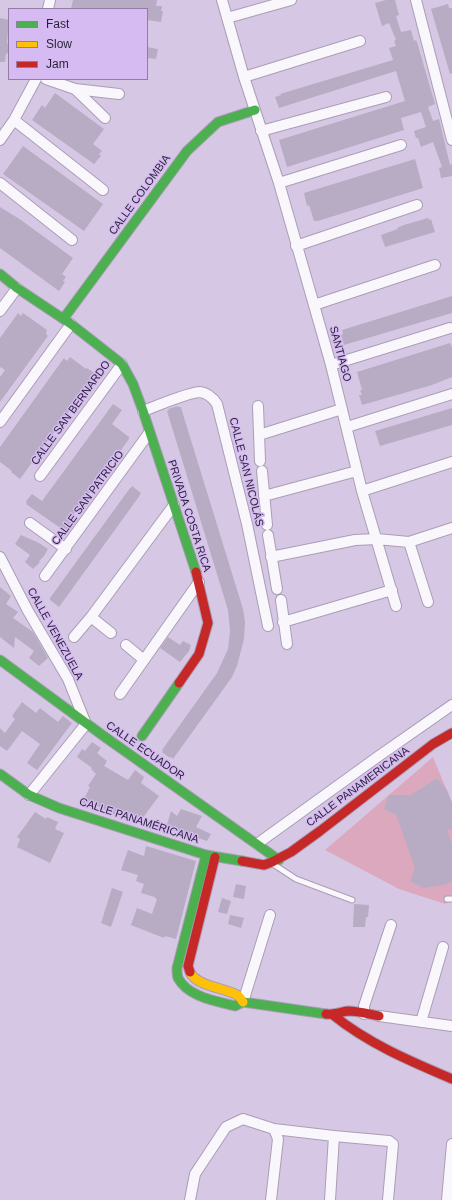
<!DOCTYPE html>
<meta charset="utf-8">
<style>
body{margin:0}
#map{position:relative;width:452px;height:1200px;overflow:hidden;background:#d6c8e5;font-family:Helvetica,sans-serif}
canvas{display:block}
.legend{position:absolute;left:8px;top:8px;width:140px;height:72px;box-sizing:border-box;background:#d5bbf2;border:1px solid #907da6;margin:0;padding:5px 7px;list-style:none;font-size:12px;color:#291f34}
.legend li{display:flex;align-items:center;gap:8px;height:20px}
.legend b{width:20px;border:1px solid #907da6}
</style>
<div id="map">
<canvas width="452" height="1200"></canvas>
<ul class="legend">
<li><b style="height:5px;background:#4caf50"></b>Fast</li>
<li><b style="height:5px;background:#ffc107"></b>Slow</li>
<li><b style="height:5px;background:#c62828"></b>Jam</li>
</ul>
</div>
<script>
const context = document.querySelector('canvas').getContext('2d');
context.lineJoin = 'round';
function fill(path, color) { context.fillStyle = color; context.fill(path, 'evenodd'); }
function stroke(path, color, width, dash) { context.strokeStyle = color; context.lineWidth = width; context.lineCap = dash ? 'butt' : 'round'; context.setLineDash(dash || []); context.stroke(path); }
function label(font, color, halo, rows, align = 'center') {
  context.font = font + ' Helvetica,sans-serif'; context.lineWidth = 3; context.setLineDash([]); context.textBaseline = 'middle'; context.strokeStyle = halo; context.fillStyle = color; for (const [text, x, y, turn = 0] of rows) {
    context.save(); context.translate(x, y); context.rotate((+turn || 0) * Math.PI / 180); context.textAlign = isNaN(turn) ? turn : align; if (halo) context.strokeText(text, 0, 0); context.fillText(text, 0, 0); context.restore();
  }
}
const green = new Path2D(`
 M433 757 452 803V901L445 904 399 889 325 850Z`);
const building = new Path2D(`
 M73 0H157L156 6H162L161 11H163L161 22 147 20V9H71Z
 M386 0H395L399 15 396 16 401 32 411 30 414 41 416 40 417 42 435 104 428 107 433 121 439 119 450 165 452 164V176L441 178 439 168 442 167 433 142 421 147 418 138H416L414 131 426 127 421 112 401 118 404 130 287 167 279 140 405 101 396 71 279 108 275 97 281 95 280 94 393 60 389 48 396 46 394 41 396 40 389 23 382 26 375 3Z
 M448 4 449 8H452V73L450 74 431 9Z
 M0 18 9 20 7 43 9 44V48L8 54 6 53 5 62H0Z
 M147 47 158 49 156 59 147 58Z
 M55 93 104 129 93 144 102 151 99 154 101 156 94 164 32 120 42 105 45 108Z
 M23 146 103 204 84 231 3 174Z
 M415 159 423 188 318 221H314L309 205 307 206 304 193Z
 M0 207 21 220 73 258 62 274 66 277 63 281 65 282 59 291 0 248Z
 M428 218 429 220 431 219 435 232 385 247 381 235 398 229 397 228 404 225Z
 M452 296V313L344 345 341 335 343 334 342 330Z
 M18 313 21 316 23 313 47 330 46 334 48 336 0 402V377L5 370 0 367V338Z
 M450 343 452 347V377L432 385 362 405 359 395H362L360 390H362L357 372Z
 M70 357 86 369 87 368 96 374 95 376 20 479 11 472 12 471 0 462V447L64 358 67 361Z
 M113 404 122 410 112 424 129 437V439L69 521 74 524 68 533 66 532 26 504 27 502 26 501 32 494 42 501Z
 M178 406V407H181L182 411 243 609 245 622 244 639 237 666 232 677 173 759 171 757 170 758 162 752 163 751 162 750 217 673 228 649 230 631 228 610 167 411 169 410 168 409Z
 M452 408V425L380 446 375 431Z
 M132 486 141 493 138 498 59 607 50 600V598L130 488H131Z
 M21 535 39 543 48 549 44 556 39 561 40 562 33 569 25 562 30 555 15 544Z
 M0 587 11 596 6 604 18 612 13 618 33 632 48 658 39 666 29 658 34 651 15 637 14 648 0 637Z
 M168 637 180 645 183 641 191 645 189 651 180 662 160 648Z
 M22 702 36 713 40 708 58 722 63 716 72 723 37 770 27 763 40 744 22 731 7 751 0 746V728L5 733 15 719 12 716Z
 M92 742 101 748 97 753 107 761 104 766 128 780 135 770 144 777 141 783 159 796 139 823 112 814 92 803 90 807 82 803 90 787 88 786 96 774 91 769 92 768 77 757 82 749 85 751Z
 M437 778 447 790 452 803V829L447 830 452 844V881L444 885 423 888 410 881 415 868 396 815 384 809 389 795H411Z
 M181 809 202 816 196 827 211 834 207 841 166 828 171 811 177 816Z
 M35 812 46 819 47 817 58 822 55 829 64 833 50 863 17 847 20 839 17 837Z
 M146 846 196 861 176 939 165 936 164 938 131 925 137 908 152 914 157 899 155 898V897L141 893 144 884 136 881 138 875 121 870 128 850 144 856Z
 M236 884 246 886 244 899 233 897Z
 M112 888 123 892 111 927 101 923Z
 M222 898 231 901 227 914 218 912Z
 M354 904 369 905 368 917H366L365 927H353Z
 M230 915 244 918 241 928 228 924Z`);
const lane = new Path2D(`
 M273 864 296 879 352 900
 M447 899H452`);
const street = new Path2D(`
 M222 0 244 77 279 183 314 305 331 365 362 491 396 606
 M416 0 452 140
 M48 9 50 0
 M227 18 291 0
 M244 77 360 41
 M46 79 75 89 119 94
 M75 89 105 118
 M14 120 103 190
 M261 131 386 97
 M0 140 14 120 36 79
 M0 183 72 240
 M279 183 401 145
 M296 246 417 205
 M314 305 435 265
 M0 311 17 288
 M331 365 450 328
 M258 406 260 461
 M143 411C154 407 189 392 200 392 208 393 213 398 217 404L247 524 268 626
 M0 422 71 324
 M347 427 452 394
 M259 435 342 409
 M262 471 267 525
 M40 476 122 364
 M362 491 452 462
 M264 496 357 471
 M30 523 66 549
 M268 535 277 589
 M409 542 428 602
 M0 557 28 611 68 679 86 724 29 795
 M271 557 355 540 377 539 409 542 452 528
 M45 576 149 433
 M281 600 287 644
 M91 617 174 505
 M283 622 392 590
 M74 637 91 617 111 633
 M126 645 144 660
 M120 694 199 582
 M257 844 376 758 452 705
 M243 1002 270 915
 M364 1014V1006L391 925
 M379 1016 452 1026
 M421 1022 443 947
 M274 1129 334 1136 330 1200
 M334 1136 389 1141 393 1144 388 1200
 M190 1200 195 1174 226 1127 243 1119 274 1129 278 1139 271 1200
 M447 1200 452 1144`);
const fast = new Path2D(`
 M0 274 17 288 71 324 122 364 133 384 143 411 196 572
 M64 318 187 151 218 122 255 110
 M0 660 105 737 279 860
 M142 736 179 683
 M0 774 29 795 59 808 206 855 242 861
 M206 855 177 968C177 971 177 975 178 978 188 997 216 1001 235 1006L243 1002 326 1014`);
const slow = new Path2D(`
 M190 972C196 986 225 988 237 995 239 996 241 999 243 1002`);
const jam = new Path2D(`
 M179 683 199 654 208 623 196 572
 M242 861 264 865 272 862 291 852 320 831 433 744 452 733
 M190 972 188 966 215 857
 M326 1014C334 1015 340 1012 348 1011 358 1011 369 1014 379 1016
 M333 1015C369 1044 410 1061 452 1079`);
const streetNames = [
 ["CALLE COLOMBIA",140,195,-54],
 ["SANTIAGO",340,354,75],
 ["CALLE SAN BERNARDO",71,413,-54],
 ["CALLE SAN NICOLÁS",246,472,76],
 ["CALLE SAN PATRICIO",88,498,-54],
 ["PRIVADA COSTA RICA",189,516,72],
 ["CALLE VENEZUELA",55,634,61],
 ["CALLE ECUADOR",145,751,35],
 ["CALLE PANAMERICANA",358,787,-37],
 ["CALLE PANAMÉRICANA",139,821,18]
];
fill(green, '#dca8be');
fill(building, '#b7acc3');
stroke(lane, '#a99eb5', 7);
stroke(street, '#a99eb5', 12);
stroke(fast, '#a99eb5', 11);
stroke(slow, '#a99eb5', 11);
stroke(jam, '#a99eb5', 11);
stroke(lane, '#f9f7fb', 5);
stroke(street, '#f9f7fb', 10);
stroke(fast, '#4caf50', 9);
stroke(slow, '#ffc107', 9);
stroke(jam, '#c62828', 9);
label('11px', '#291f34', '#d5bbf2', streetNames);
</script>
